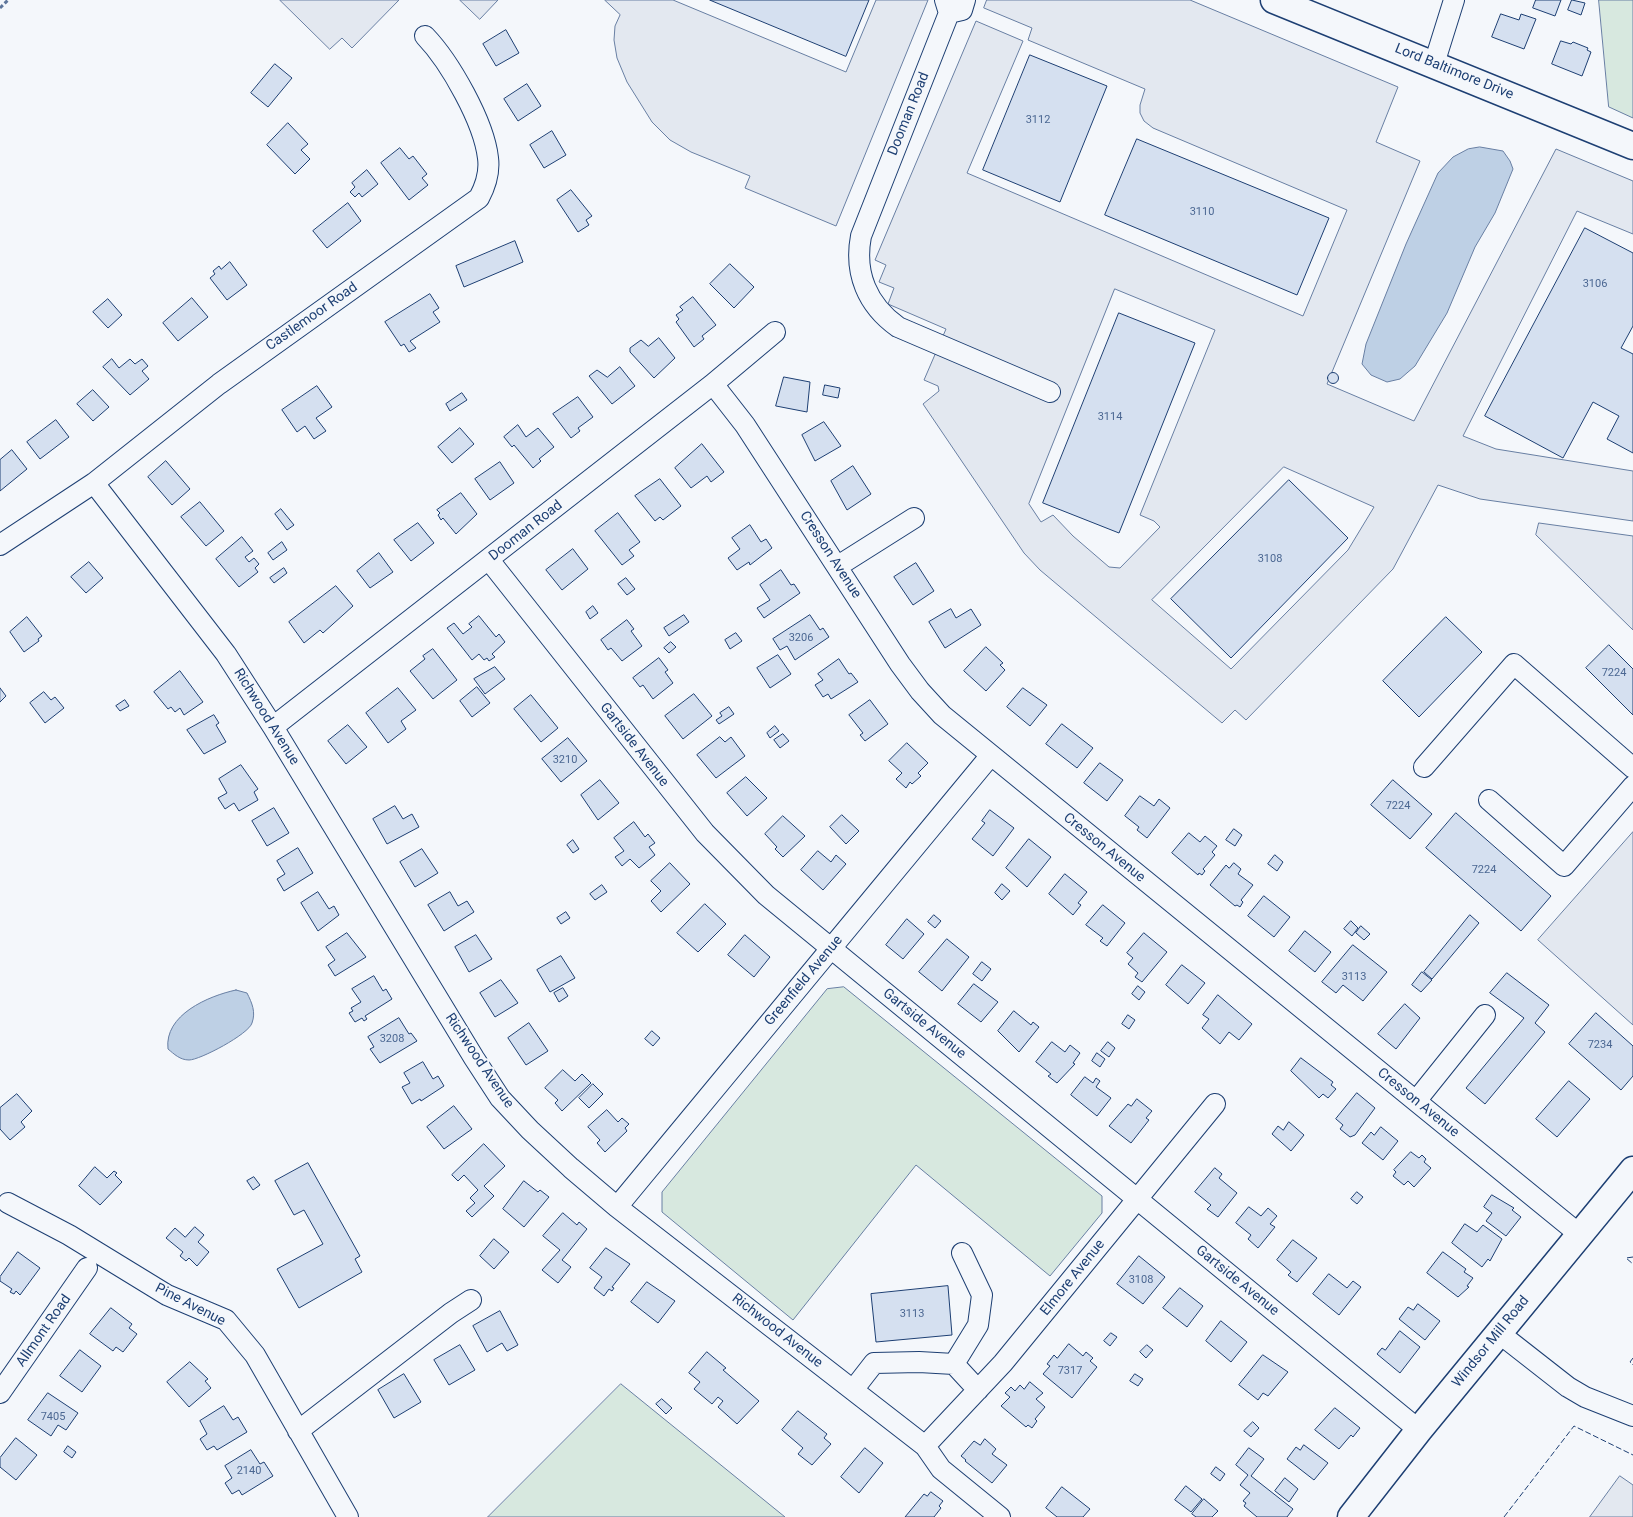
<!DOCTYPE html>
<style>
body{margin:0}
canvas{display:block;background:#f4f7fb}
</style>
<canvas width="1633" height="1517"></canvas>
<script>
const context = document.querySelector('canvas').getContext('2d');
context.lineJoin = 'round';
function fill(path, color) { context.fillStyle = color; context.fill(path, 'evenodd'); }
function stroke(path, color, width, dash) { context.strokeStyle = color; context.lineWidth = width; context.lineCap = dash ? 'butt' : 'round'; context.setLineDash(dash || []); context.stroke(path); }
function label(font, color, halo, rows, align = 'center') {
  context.font = font + ' Roboto,sans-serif'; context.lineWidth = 4; context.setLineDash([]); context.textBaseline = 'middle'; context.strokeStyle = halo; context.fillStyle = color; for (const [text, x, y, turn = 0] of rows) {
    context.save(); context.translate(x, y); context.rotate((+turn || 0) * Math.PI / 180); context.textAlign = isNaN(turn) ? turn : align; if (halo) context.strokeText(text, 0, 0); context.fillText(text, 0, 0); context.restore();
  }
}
const green = new Path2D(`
 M1599 0H1633V118L1609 107Z
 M844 987 1102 1196V1213L1050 1276 916 1165 793 1320 662 1212V1192L827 989Z
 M621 1384 785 1517H488Z`);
const parking = new Path2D(`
 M280 0H399L352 48 342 38 330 49Z
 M460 0H498L480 19Z
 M605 0H673L846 72 876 0H928L836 226 745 188 750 176 691 152 670 140 652 122 627 82 617 58 614 40 615 26 620 15Z
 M987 0H1190L1398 87 1376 142 1420 161 1327 384 1414 421 1556 149 1633 181V234L1577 211 1463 436 1496 449 1633 471V521L1480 499 1438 485 1393 569 1246 720 1235 710 1222 723 1040 570 1024 553 923 404 939 391 938 386 924 380 946 329 888 304 894 288 879 282 886 265 875 260 976 21 1023 41 967 173 1303 316 1347 210 1153 128 1144 121 1140 113V105L1145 89 1028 40 1032 28 984 8ZM1115 289 1215 330 1140 515 1154 521 1160 527 1120 568 1109 567 1073 536 1053 515 1041 522 1029 504ZM1284 467 1374 507 1348 550 1231 669 1152 600Z
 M1539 523 1633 536V630L1536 535Z
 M1633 832V1025L1538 940Z
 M1620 1476 1633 1485V1517H1590Z`);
const water = new Path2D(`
 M1480 147 1503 151 1510 161 1513 169 1495 213 1475 247 1447 313 1415 366 1400 379 1387 382 1371 375 1362 364 1366 344 1406 244 1438 173 1453 157 1468 149Z
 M236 990 247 993C252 1003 256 1012 252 1023 249 1034 200 1060 189 1060 180 1060 174 1054 168 1049 164 1015 208 996 236 990Z`);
const building = new Path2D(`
 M710 0H869L846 56Z
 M1536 0H1561L1555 16 1533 8Z
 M1572 0 1585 3 1581 15 1568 10Z
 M1501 14 1519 20 1521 14 1536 19 1524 49 1492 37Z
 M506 30 519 53 496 66 483 44Z
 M1561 41 1571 44 1573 42 1588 48 1587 50 1591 52 1582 76 1552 64Z
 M1030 55 1107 86 1060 202 983 170Z
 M275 64 292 78 268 107 251 93Z
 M527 84 541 106 518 121 504 99Z
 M288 123 308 144 301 150 310 159 295 174 267 145Z
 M552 131 566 155 544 168 530 145Z
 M1137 139 1329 218 1297 295 1105 215Z
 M400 148 409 159 413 156 427 174 422 178 428 185 409 200 381 163Z
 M367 170 378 184 362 197 359 193 355 197 350 192 355 187 352 183Z
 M571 190 592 216 586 220 589 225 578 232 557 200Z
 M348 203 361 221 327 248 313 231Z
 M1585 228 1633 253V326L1621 348 1633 354V453L1607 439 1619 416 1593 402 1563 458 1485 416Z
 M515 241 523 262 464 287 456 266Z
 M230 262 247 285 227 300 210 278 215 274 213 271 219 266 221 269Z
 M730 264 754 287 734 308 710 284Z
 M430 294 439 308 433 312 440 322 410 341 416 348 409 352 404 344 401 346 385 322Z
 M693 297 716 325 702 336 704 339 694 347 676 322 679 319 676 315 683 310 680 307Z
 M192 298 208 317 178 341 163 323Z
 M108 299 122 315 108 328 93 312Z
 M1119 313 1195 343 1119 533 1043 503Z
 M659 338 675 358 654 378 630 352V348L641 340 648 346Z
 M112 359 119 368 130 359 135 364 142 359 148 366 142 371 149 379 130 395 103 367Z
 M620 367 635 386 612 404 589 376 597 370 607 377Z
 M1327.5 378a5.5 5.5 0 1 1 11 0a5.5 5.5 0 1 1-11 0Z
 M784 377 810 382 807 412 776 406Z
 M825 385 840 388 838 398 823 395Z
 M317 386 332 407 316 418 326 431 314 439 305 426 297 432 282 410Z
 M93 390 109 407 93 421 77 404Z
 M462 393 467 400 450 411 446 404Z
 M578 397 593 417 578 428 580 431 571 438 553 414Z
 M56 420 69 437 40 459 27 442Z
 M824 422 841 446 815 461 802 435Z
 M518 425 526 437 538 428 554 447 539 459 541 461 533 468 514 445 512 447 504 437Z
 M460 428 474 444 452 463 438 447Z
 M702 444 724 472 711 482 707 476 691 488 675 468Z
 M12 450 27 469 0 491V460Z
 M166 461 190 489 172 505 148 477Z
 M500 462 514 483 490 500 475 479Z
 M853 466 871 494 847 510 831 481Z
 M660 479 681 506 663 520 660 517 655 521 635 496Z
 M1289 480 1348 538 1231 658 1171 599Z
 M461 493 477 514 456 534 443 518 441 520 438 515 440 513 437 510Z
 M200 502 224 531 206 546 181 517Z
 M281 509 294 525 287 530 275 514Z
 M618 513 640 542 629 550 634 556 622 565 595 531Z
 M418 523 434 543 411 561 394 540Z
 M750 525 761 542 766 539 772 548 750 565 749 562 737 570 728 558 740 549 732 538Z
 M242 537 253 551 245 557 249 562 254 558 259 564 255 568 258 572 239 587 216 559Z
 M282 542 287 550 273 560 268 553Z
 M573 549 588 569 562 590 546 570Z
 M379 553 393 572 370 588 357 571Z
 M89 562 103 578 86 593 71 577Z
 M916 563 934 591 913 605 894 577Z
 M284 568 287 573 274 583 270 578Z
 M781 570 791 585 794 584 800 593 764 618 757 608 770 600 760 585Z
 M626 578 635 589 627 595 618 584Z
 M336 586 353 606 323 633 320 630 304 643 289 622Z
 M593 606 598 613 590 619 586 612Z
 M951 609 956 618 971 609 981 625 945 648 929 622Z
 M684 615 689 622 669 636 664 628Z
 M810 615 820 630 823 628 829 637 795 660 787 646 780 650 773 639Z
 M479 616 496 637 499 634 505 642 492 654 495 657 489 661 487 658 484 660 479 654 472 660 447 628 454 623 463 634 472 627 469 624Z
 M27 617 42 636 38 639 39 641 24 652 10 632Z
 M1446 617 1482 652 1419 717 1383 681Z
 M627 620 634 629 631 631 642 646 622 661 611 648 608 650 601 640Z
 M736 633 742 641 730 649 725 640Z
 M671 642 676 647 669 653 664 648Z
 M1609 645 1633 669V715L1586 668Z
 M986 647 1003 663 1000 665 1005 670 986 691 964 671Z
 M433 649 457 680 433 699 410 671 425 659 423 656Z
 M778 655 791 674 770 688 757 668Z
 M659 658 668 670 665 672 673 683 653 699 643 685 640 687 633 678Z
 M839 659 849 674 851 673 858 682 831 699 828 694 823 697 815 685 823 680 818 674Z
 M495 667 505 679 485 694 474 679Z
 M180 671 203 702 184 715 180 708 175 712 171 707 168 709 154 692Z
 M477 687 490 703 472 717 460 701Z
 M0 688 6 696 0 702Z
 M398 688 416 710 401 721 406 729 388 743 366 713Z
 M1023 688 1047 705 1030 726 1007 707Z
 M44 692 51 700 55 697 64 708 45 723 30 703Z
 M694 694 712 716 683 739 665 716Z
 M531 695 558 728 541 742 514 709Z
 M125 700 129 706 120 711 116 706Z
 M870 700 888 724 865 741 860 735 863 733 849 715Z
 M729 707 734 714 719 724 716 720 722 716 720 713Z
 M214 715 219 723 216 725 226 742 204 754 187 730Z
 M1062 724 1093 748 1077 768 1046 744Z
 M348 725 367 747 346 764 328 741Z
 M775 726 779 731 770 738 767 733Z
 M783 734 789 741 780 748 774 740Z
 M720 737 725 742 731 737 745 756 716 778 697 755Z
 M568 738 587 761 561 782 542 759Z
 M907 743 928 763 918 773 921 776 912 784 910 782 906 788 896 779 902 773 889 761Z
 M1100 763 1123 780 1107 801 1084 783Z
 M241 765 258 789 254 792 258 800 239 811 234 803 225 809 218 798 227 793 219 779Z
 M746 777 767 798 747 816 727 793Z
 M600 780 619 803 598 820 581 795Z
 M1393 780 1432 814 1410 839 1371 805Z
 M1140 796 1154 806 1159 799 1170 808 1147 838 1137 830 1139 827 1125 816Z
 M395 806 403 819 412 814 419 827 387 844 373 819Z
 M274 808 289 833 267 846 252 821Z
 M990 810 1014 828 993 856 972 839 985 823 982 821Z
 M1456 813 1551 896 1521 931 1426 848Z
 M842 815 859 831 846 844 830 827Z
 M783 816 805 836 783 857 775 849 777 847 765 834Z
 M634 822 645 837 648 834 655 843 649 847 655 855 639 868 630 859 622 866 615 857 624 851 614 838Z
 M1234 829 1242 835 1235 846 1226 840Z
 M1189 833 1200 842 1205 836 1217 846 1212 852 1215 855 1203 869 1205 871 1202 875 1199 873 1198 875 1172 853Z
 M1029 839 1051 857 1027 887 1006 868Z
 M573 840 579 849 573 853 567 845Z
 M298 848 313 873 284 891 277 879 285 874 277 861Z
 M422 849 438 873 415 887 400 862Z
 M818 851 831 862 836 855 846 864 823 890 801 870Z
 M1275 855 1283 862 1277 871 1268 864Z
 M670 863 690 884 661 912 651 901 661 891 651 881Z
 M1234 863 1241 869 1238 874 1253 885 1241 900 1243 902 1240 907 1237 905 1235 906 1210 885 1226 865 1229 868Z
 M1065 874 1087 892 1078 903 1081 905 1073 915 1049 894Z
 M1002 884 1010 891 1002 900 995 893Z
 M602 885 607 892 595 900 590 894Z
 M318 892 329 909 334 906 339 915 318 931 301 903Z
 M450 892 458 906 467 901 474 912 444 931 428 905Z
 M1264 896 1290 917 1274 937 1248 916Z
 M705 904 726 924 698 952 677 933Z
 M1103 905 1125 923 1107 946 1100 941 1103 938 1086 925Z
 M566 912 570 918 561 924 557 918Z
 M934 915 941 921 935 928 928 922Z
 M1470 915 1479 923 1432 979 1424 972Z
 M907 919 924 934 903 959 886 945Z
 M1351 921 1358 928 1352 936 1344 929Z
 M1361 926 1370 934 1364 940 1356 933Z
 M1305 931 1331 952 1315 972 1289 951Z
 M347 933 366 957 335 976 328 965 335 960 326 947Z
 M1144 933 1167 952 1142 982 1135 977 1138 973 1128 964 1133 958 1127 953Z
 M476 935 492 959 469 972 455 947Z
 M745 935 770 957 754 977 728 955Z
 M947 939 969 957 942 991 919 972Z
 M1353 945 1387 972 1363 1001 1343 985 1336 993 1322 982Z
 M561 956 575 978 550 992 537 970Z
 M982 962 991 969 982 981 973 974Z
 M1182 965 1205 983 1188 1004 1166 985Z
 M1422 972 1432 980 1421 992 1412 985Z
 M1507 973 1549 1005 1535 1023 1545 1032 1485 1104 1466 1088 1524 1018 1490 993Z
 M374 976 383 991 386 989 392 999 365 1016 367 1019 364 1021 362 1018 355 1022 349 1013 353 1011 351 1008 361 1002 352 989Z
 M501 980 518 1003 495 1017 480 993Z
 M974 984 998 1002 981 1022 958 1004Z
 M1138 986 1145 992 1139 1000 1132 994Z
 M563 988 568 996 559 1002 554 993Z
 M1218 995 1252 1024 1239 1040 1229 1032 1220 1044 1202 1028 1209 1019 1203 1015Z
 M1405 1004 1420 1018 1396 1049 1378 1034Z
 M1014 1011 1031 1025 1033 1022 1039 1027 1019 1052 998 1031Z
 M1596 1013 1633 1046V1076L1621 1090 1569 1044Z
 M1128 1015 1135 1020 1129 1029 1122 1024Z
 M399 1018 409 1034 411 1033 417 1041 380 1063 370 1049 374 1047 368 1037Z
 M529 1023 548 1051 526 1065 508 1038Z
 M652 1031 660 1038 653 1046 645 1039Z
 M1052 1042 1065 1052 1070 1045 1080 1053 1073 1063 1075 1064 1057 1083 1048 1076 1051 1074 1036 1062Z
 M1108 1042 1115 1048 1109 1057 1101 1051Z
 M1097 1053 1105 1059 1100 1067 1092 1061Z
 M1301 1058 1333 1082 1331 1085 1336 1089 1328 1098 1323 1094 1319 1098 1291 1071Z
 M423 1062 433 1079 438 1076 444 1086 421 1101 420 1099 412 1104 402 1087 410 1083 404 1073Z
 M563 1070 575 1081 582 1074 591 1083 562 1111 555 1103 558 1100 545 1088Z
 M1085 1077 1093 1083 1096 1078 1100 1081 1096 1087 1111 1098 1097 1116 1071 1095Z
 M1569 1081 1590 1099 1557 1137 1536 1119Z
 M593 1084 603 1094 589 1108 579 1098Z
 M1357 1093 1375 1108 1355 1135 1350 1137 1340 1129 1343 1125 1336 1119Z
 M17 1094 32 1111 21 1122 25 1127 10 1140 0 1129V1108Z
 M1137 1099 1152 1111 1146 1118 1149 1120 1131 1143 1109 1126 1128 1104 1131 1106Z
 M454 1106 472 1129 444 1149 427 1127Z
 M607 1110 618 1122 622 1118 629 1124 625 1128 627 1131 605 1152 597 1143 600 1140 588 1127Z
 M1289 1122 1304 1135 1291 1151 1272 1134 1278 1126 1283 1130Z
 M1381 1127 1398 1141 1383 1160 1362 1143 1371 1132 1374 1135Z
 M484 1144 505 1166 484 1186 494 1196 472 1217 466 1211 475 1203 470 1198 478 1190 464 1175 458 1181 452 1175Z
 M1411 1152 1419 1158 1422 1155 1426 1159 1424 1162 1431 1168 1414 1187 1408 1181 1404 1185 1393 1176 1396 1172 1394 1170Z
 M308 1163 360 1256 355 1259 362 1272 299 1308 277 1269 323 1244 304 1210 294 1215 275 1181Z
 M95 1167 107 1178 114 1171 117 1173 115 1175 122 1182 100 1205 79 1186Z
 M1215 1168 1222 1174 1219 1178 1237 1193 1218 1217 1207 1209 1211 1205 1195 1192Z
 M254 1177 260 1185 253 1190 247 1181Z
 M524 1181 538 1192 540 1190 549 1197 524 1227 503 1209Z
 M1357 1192 1363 1197 1357 1204 1351 1199Z
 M1492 1195 1514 1208 1512 1210 1521 1217 1506 1236 1486 1221 1492 1213 1484 1207Z
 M1249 1207 1261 1216 1268 1208 1277 1216 1270 1224 1275 1227 1258 1248 1248 1239 1251 1235 1236 1223Z
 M563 1213 577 1225 579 1222 587 1229 562 1260 571 1267 558 1283 542 1270 560 1250 543 1236Z
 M1465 1224 1477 1232 1483 1225 1502 1239 1490 1261 1488 1259 1482 1267 1452 1243Z
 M195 1227 204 1235 198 1242 209 1252 197 1266 189 1258 186 1261 180 1256 183 1252 166 1238 175 1228 185 1237Z
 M494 1239 509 1252 494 1269 480 1256Z
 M1293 1240 1317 1258 1297 1282 1288 1275 1291 1272 1277 1260Z
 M606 1248 630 1264 612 1287 614 1288 612 1291 609 1289 604 1296 594 1288 602 1277 590 1268Z
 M18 1252 40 1268 20 1295 16 1291 14 1294 10 1292 12 1289 0 1281V1277Z
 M1443 1252 1466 1269 1464 1272 1473 1278 1467 1286 1469 1287 1458 1297 1427 1273Z
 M1139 1256 1165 1277 1143 1304 1117 1284Z
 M1329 1274 1347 1288 1353 1281 1361 1287 1339 1315 1313 1294Z
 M647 1282 675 1301 658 1323 631 1302Z
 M948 1286 952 1335 876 1342 871 1294Z
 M1180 1288 1203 1306 1187 1327 1163 1308Z
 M1418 1304 1440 1321 1425 1340 1399 1319 1408 1307 1413 1310Z
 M111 1308 132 1324 129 1328 137 1334 123 1352 116 1347 113 1351 90 1334Z
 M500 1311 518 1345 507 1351 502 1343 487 1352 473 1326Z
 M1221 1321 1247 1342 1231 1362 1206 1341Z
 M1400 1331 1420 1347 1400 1373 1377 1354 1382 1348 1385 1350Z
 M1111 1333 1117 1337 1110 1346 1104 1341Z
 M1069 1344 1083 1356 1086 1352 1093 1358 1090 1361 1097 1367 1072 1398 1043 1374 1050 1366 1047 1364 1054 1355 1057 1358Z
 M460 1345 475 1370 449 1385 434 1360Z
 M1147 1345 1153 1350 1146 1358 1140 1352Z
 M80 1350 101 1366 82 1392 60 1376Z
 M707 1352 726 1368 723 1370 759 1401 737 1424 718 1407 723 1401 718 1397 712 1404 694 1389 700 1382 689 1373Z
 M1263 1355 1288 1372 1268 1396 1263 1393 1258 1400 1239 1385Z
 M190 1362 208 1379 205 1381 211 1388 189 1407 167 1382Z
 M404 1374 421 1402 394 1418 378 1390Z
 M1135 1374 1143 1379 1138 1386 1130 1381Z
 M1030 1382 1043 1393 1036 1399 1045 1407 1035 1419 1037 1421 1032 1428 1028 1425 1026 1427 1001 1406 1010 1397 1005 1393 1011 1387 1015 1391 1020 1385 1024 1389Z
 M48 1393 78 1413 66 1430 58 1425 51 1436 28 1420Z
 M662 1399 672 1408 666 1414 656 1404Z
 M224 1406 233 1420 238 1417 247 1432 217 1450 214 1446 207 1450 200 1439 207 1434 200 1421Z
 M1335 1408 1360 1428 1353 1437 1351 1435 1339 1449 1315 1430Z
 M798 1411 827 1434 824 1438 831 1444 812 1465 798 1454 803 1448 782 1430Z
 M1253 1422 1259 1428 1251 1437 1244 1431Z
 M16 1438 37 1455 16 1480 0 1467V1458Z
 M985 1439 996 1449 992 1454 1007 1465 992 1483 965 1461 966 1460 961 1456 974 1441 980 1445Z
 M1304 1445 1328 1463 1314 1480 1287 1459 1296 1447 1300 1450Z
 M68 1446 76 1452 72 1458 64 1452Z
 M865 1448 883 1463 859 1493 841 1477Z
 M1249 1448 1264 1459 1251 1476 1293 1509 1287 1517H1257L1244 1506 1246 1503 1243 1501 1250 1493 1240 1485 1248 1475 1236 1465Z
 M251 1450 260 1464 264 1462 273 1476 242 1495 239 1490 232 1494 225 1483 232 1478 225 1466Z
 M1216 1467 1225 1474 1220 1481 1211 1474Z
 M1285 1478 1298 1489 1289 1502 1275 1491Z
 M1186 1486 1202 1499 1191 1512 1175 1500Z
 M1062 1487 1090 1509 1083 1517H1057L1046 1508Z
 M931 1492 943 1501 939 1506 941 1508 934 1517H905L924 1494 927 1496Z
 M1204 1499 1218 1511 1212 1517H1196L1192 1514Z`);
const path = new Path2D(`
 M0 8 8 0`);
const minor = new Path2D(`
 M945 0 949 13 861 236C854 273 867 305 898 327L1050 392
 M949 13 962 10 965 0
 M1434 64 1454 0
 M713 384 745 425 900 664 920 691 942 715 1579 1234
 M94 483 226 654 273 727 474 1058 500 1098 530 1130 571 1168 617 1207 925 1446 941 1469 1000 1517
 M0 545 94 483 219 384 479 198C486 185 490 173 488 158 484 122 450 62 425 36
 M489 560 705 833 766 895 1419 1430
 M838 566 914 518
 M273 727 713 384 775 332
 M1424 767 1514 664 1633 768
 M1489 800 1564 866 1633 786
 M1416 1101 1485 1015
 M8 1203 69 1235 167 1295 226 1320 255 1355 348 1517
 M617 1207 991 755
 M1499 1333 1568 1387 1585 1397 1633 1416
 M954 1364 978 1325 982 1295 962 1253
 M853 1390 874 1363 919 1362 954 1364 978 1390
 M0 1393 87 1268
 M298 1431 451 1313 471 1300
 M925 1446 1003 1363 1215 1104`);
const major = new Path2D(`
 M1274 0 1633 146
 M1351 1517 1419 1430 1633 1170`);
const fence = new Path2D(`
 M1633 1257 1626 1258 1633 1264
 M1633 1358 1630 1362 1633 1365
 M1504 1517 1574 1426 1633 1455`);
const numberNames = [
 ["3112",1038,120],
 ["3110",1202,212],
 ["3106",1595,284],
 ["3114",1110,417],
 ["3108",1270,559],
 ["3206",801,638],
 ["7224",1614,673],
 ["3210",565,760],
 ["7224",1398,806],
 ["7224",1484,870],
 ["3113",1354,977],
 ["3208",392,1039],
 ["7234",1600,1045],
 ["3108",1141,1280],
 ["3113",912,1314],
 ["7317",1070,1371],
 ["7405",53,1417],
 ["2140",249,1471]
];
const streetNames = [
 ["Lord Baltimore Drive",1454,72,22],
 ["Dooman Road",909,114,-68],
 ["Castlemoor Road",312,317,-35],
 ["Dooman Road",526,531,-38],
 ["Cresson Avenue",830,555,57],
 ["Richwood Avenue",266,717,58],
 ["Gartside Avenue",634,745,52],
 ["Cresson Avenue",1104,848,39],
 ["Greenfield Avenue",804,981,-50],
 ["Gartside Avenue",924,1024,39],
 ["Richwood Avenue",479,1061,56],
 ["Cresson Avenue",1418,1103,39],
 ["Elmore Avenue",1073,1278,-51],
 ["Gartside Avenue",1237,1281,39],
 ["Pine Avenue",190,1305,27],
 ["Allmont Road",44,1331,-55],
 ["Richwood Avenue",777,1331,38],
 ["Windsor Mill Road",1491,1342,-51]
];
fill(green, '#d7e8df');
stroke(green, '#687fa3', 1);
fill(parking, '#e3e8f0');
stroke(parking, '#687fa3', 1);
fill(water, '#bed0e5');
stroke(water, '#687fa3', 1);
fill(building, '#d5e0f0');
stroke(building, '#1d3f73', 1);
stroke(minor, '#1d3f73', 22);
stroke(major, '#1d3f73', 29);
stroke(path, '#5e769c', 3, [4, 2.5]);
stroke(minor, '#f4f7fb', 20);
stroke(major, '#f4f7fb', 26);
stroke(fence, '#1d3f73', 1, [6, 2.5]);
label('11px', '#4b6792', null, numberNames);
label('14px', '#1d3f73', '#f4f7fb', streetNames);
</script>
